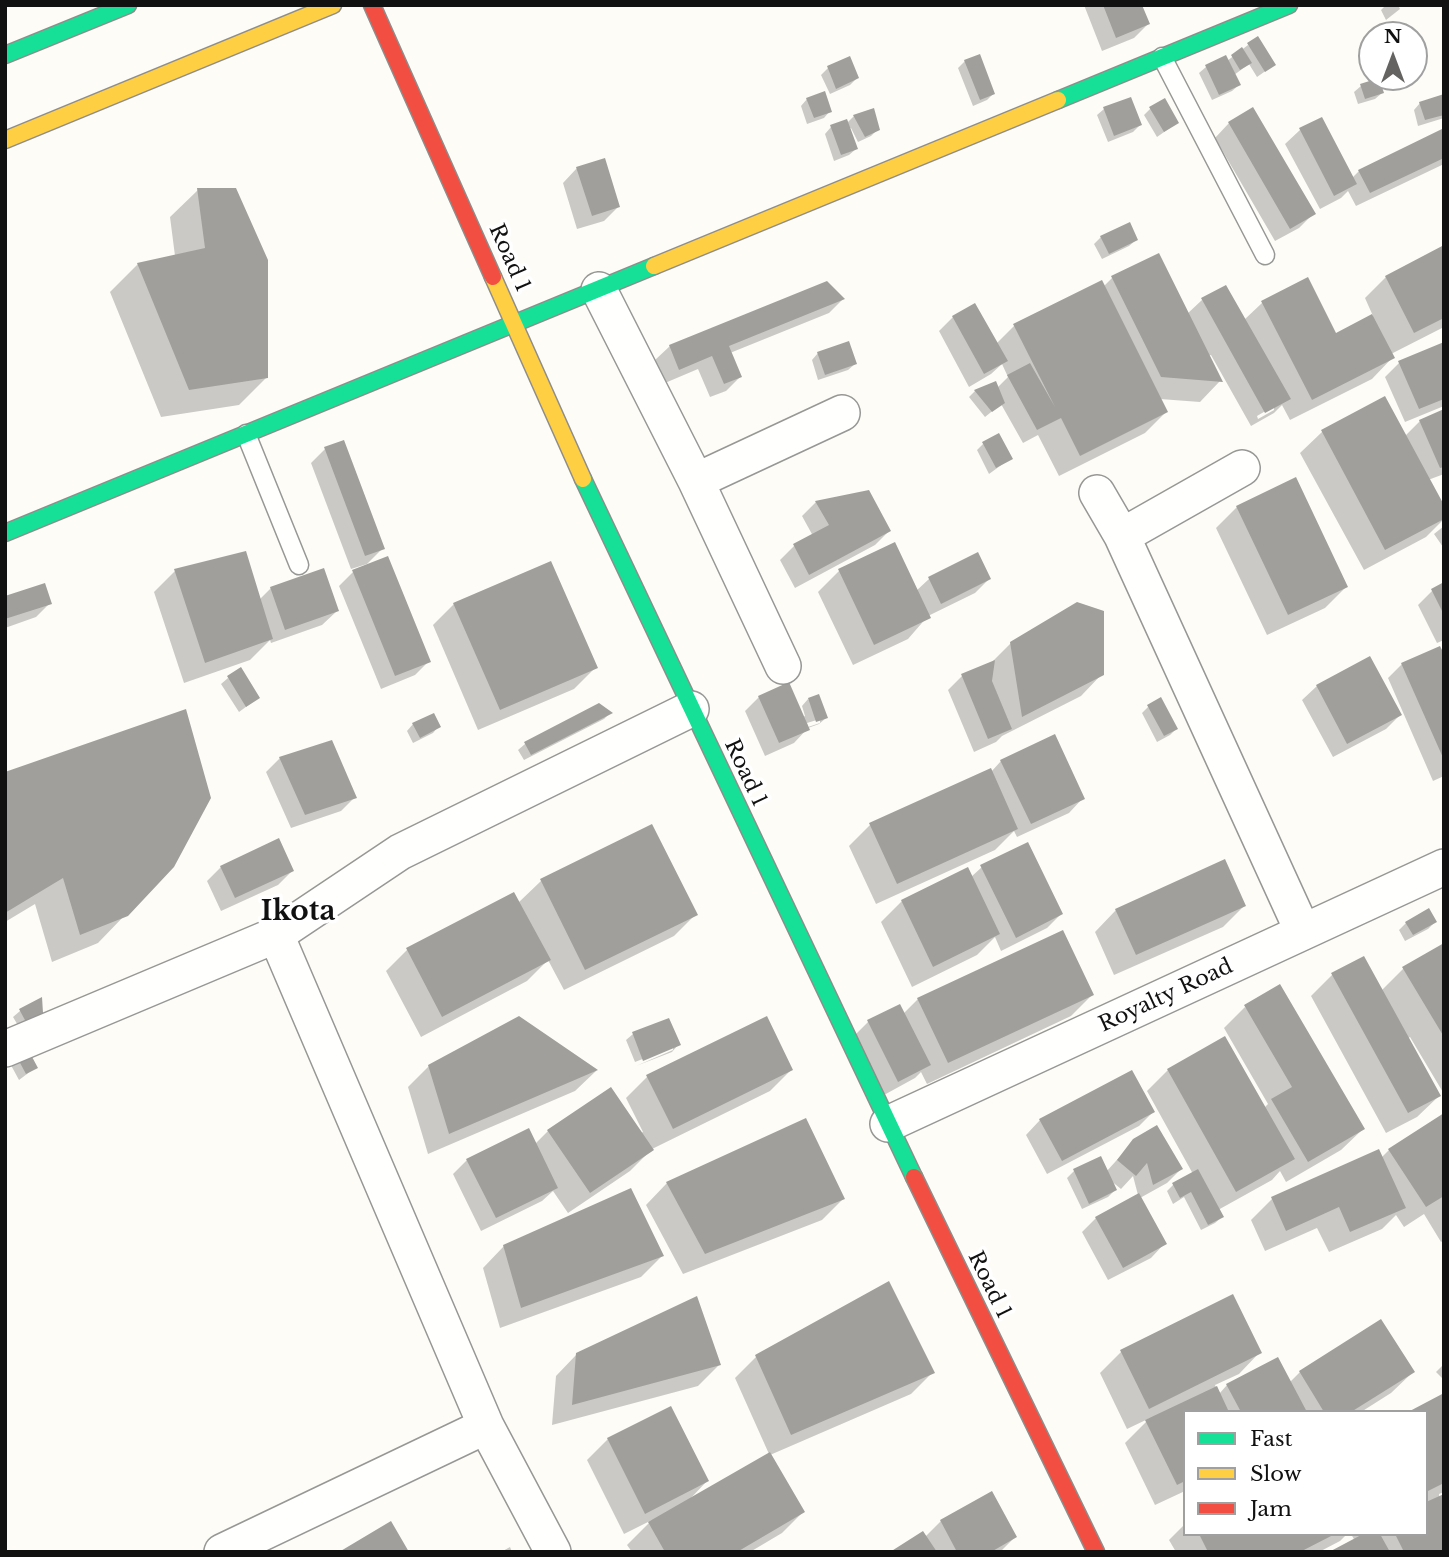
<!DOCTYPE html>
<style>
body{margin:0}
#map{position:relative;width:1449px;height:1557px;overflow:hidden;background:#fdfcf7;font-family:"Libre Baskerville",serif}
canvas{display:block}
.frame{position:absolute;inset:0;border:7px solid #111;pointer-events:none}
.legend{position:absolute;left:1183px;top:1410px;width:245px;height:126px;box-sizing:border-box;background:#fff;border:2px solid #a0a0a0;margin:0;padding:9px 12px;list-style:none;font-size:21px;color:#111}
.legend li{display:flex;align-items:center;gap:14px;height:35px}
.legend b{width:35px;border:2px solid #a0a0a0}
.north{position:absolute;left:1358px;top:21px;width:70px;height:70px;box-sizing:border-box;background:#fff;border:2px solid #a0a0a0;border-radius:50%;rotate:0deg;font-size:19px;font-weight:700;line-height:28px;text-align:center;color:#111}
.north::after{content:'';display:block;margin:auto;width:24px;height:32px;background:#646362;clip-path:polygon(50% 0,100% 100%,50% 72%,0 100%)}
</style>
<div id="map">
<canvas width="1449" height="1557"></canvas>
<div class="frame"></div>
<ul class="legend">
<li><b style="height:9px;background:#16e098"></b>Fast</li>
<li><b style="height:9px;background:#ffcf43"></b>Slow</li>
<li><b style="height:9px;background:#f24e42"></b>Jam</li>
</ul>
<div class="north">N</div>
</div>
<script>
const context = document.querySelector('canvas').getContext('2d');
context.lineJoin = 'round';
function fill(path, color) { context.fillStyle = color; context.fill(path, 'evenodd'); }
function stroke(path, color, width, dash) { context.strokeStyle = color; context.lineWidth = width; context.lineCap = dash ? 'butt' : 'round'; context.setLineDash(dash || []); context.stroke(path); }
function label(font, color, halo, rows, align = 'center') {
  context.font = font + ' "Libre Baskerville",serif'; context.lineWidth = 7; context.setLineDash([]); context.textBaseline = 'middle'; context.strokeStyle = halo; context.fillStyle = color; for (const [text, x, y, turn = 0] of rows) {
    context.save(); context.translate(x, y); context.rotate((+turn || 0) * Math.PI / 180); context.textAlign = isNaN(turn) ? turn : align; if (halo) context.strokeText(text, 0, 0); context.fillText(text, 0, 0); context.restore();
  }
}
const shadow = new Path2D(`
 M1084 5H1141L1148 24 1134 38 1102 51Z
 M1386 5H1398L1400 9 1386 20 1381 10Z
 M1248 45 1274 65 1257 77 1249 64 1234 75 1239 85 1232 91 1212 100 1199 73 1206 67 1227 61Z
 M965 61 993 94 987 100 973 106 958 68Z
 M828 68 857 78 850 85 830 94 821 75Z
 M1361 86 1382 93 1375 99 1358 104 1354 92Z
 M1444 96V118L1418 126 1414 110 1420 103Z
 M807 99 830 111 824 118 807 124 801 106Z
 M1151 108 1177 123 1157 137 1144 115Z
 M1104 109 1140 125 1133 132 1108 142 1097 115Z
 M1253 110 1313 214 1299 228 1275 241 1215 138 1229 123Z
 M854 116 878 129 871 136 858 142 851 128 849 129 856 149 849 155 834 161 825 134 831 127 846 124Z
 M1321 119 1352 178 1359 171 1444 130V164L1356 206 1348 191 1341 198 1320 209 1285 144 1300 130Z
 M577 168 618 207 604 221 577 229 563 183Z
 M198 190 267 377 239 405 161 417 110 292 138 264 175 256 170 217Z
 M1101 237 1136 240 1129 246 1102 259 1094 244Z
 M1444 247V327L1391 354 1393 357 1372 379 1290 420 1282 405 1274 413 1251 426 1211 355 1208 356 1220 381 1200 402 1160 399 1166 412 1145 433 1059 476 1038 435 1023 443 1001 404 985 417 969 397 975 391 997 388 1008 377 1002 364 991 374 969 387 939 331 953 317 975 305 996 344 1014 326 1103 287 1112 278 1187 314 1202 300 1244 320 1262 303 1307 280 1335 335 1373 316 1365 298 1386 277ZM1274 406V410L1258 419 1257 416Z
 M843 299 829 313 730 353 740 377 726 391 710 397 698 369 665 383 655 360 670 346Z
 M1444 344V406L1405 422 1385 377 1399 363Z
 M818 353 855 364 848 370 818 380 812 360Z
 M1385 398 1405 436 1420 421 1444 411V474L1428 480 1444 519 1426 537 1364 570 1300 453 1322 432Z
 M983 444 1011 458 989 474 977 450Z
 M325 449 383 548 367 564 351 569 311 463Z
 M816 502 889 531 875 545 795 588 780 560 794 546 813 536 802 516Z
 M1237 507 1346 587 1325 608 1267 635 1216 528Z
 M1444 526V547H1443L1434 534Z
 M175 571 259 600 271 588 337 611 322 625 271 643 270 640 250 660 184 683 154 592Z
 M839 571 916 591 929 579H989L975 593 928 616 908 639 853 665 818 592Z
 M353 572 429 661 415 675 381 689 339 586Z
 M1444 584V640L1437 643 1418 605 1432 591Z
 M5 598 50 603 36 617 5 628Z
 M454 604 596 667 574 689 478 730 433 625Z
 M1011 643 1102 674 1081 696 1002 736 996 742 974 752 948 690 962 676 991 663Z
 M1369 658 1400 715 1386 729 1333 757 1302 700 1317 686Z
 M1444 659V776L1433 781 1388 678 1402 664Z
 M228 678 258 698 239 712 221 684Z
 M759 697 803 717 805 716 802 706 808 699 826 718 819 724 808 728 794 743 765 756 745 711ZM820 719V723L808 727 807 723Z
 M1148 707 1176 729 1170 735 1157 742 1142 713Z
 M610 713 604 719 524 760 518 750 525 744Z
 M413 724 439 726 433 733 413 743 407 731Z
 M280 758 355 797 341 811 291 828 266 772Z
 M1001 761 1083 798 1069 813 1017 837 1014 831 995 850 876 904 849 846 870 825 991 772Z
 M5 774 126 914 98 943 52 962 35 904 5 922Z
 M221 867 292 871 278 885 221 911 207 881Z
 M982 867 1061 914 1047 928 1001 951 995 937 977 955 912 987 881 922 902 901 971 877Z
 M541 881 695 915 674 936 564 990 548 960 527 981 421 1037 386 971 407 950 518 903Z
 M1244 906 1223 927 1114 975 1095 932 1116 910Z
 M1428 911 1435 922 1428 929 1405 941 1399 930 1406 923Z
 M1444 945V1094L1410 1037 1407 1039 1439 1096 1417 1117 1386 1133 1311 996 1332 975 1363 958 1381 991 1403 969Z
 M1092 995 1071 1016 927 1084 921 1072 915 1078 884 1095 854 1036 868 1022 903 1014 918 999Z
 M1245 1007 1363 1129 1341 1150 1286 1182 1280 1171 1272 1180 1218 1210 1222 1217 1215 1223 1201 1230 1184 1197 1173 1204 1167 1191 1173 1185 1193 1174 1147 1091 1168 1070 1264 1108 1268 1104 1224 1028Z
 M20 1011 41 1012 34 1019 19 1027 13 1017Z
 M633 1034 678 1045 672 1052 636 1066 673 1050V1047L635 1062 626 1040Z
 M6 1056 35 1068 19 1080Z
 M429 1066 596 1071 575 1091 428 1154 408 1087Z
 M791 1070 770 1091 652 1149 630 1171 568 1213 553 1191 542 1201 481 1231 453 1174 467 1160 535 1144 548 1131 641 1133 643 1132 626 1098 647 1077Z
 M1153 1112 1139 1126 1047 1174 1026 1135 1040 1120Z
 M1444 1115V1240L1441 1242 1424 1214 1404 1227 1396 1215 1382 1229 1329 1252 1317 1228 1265 1251 1251 1220 1272 1199 1381 1158 1389 1150Z
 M1134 1141 1181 1169 1167 1183 1140 1198 1165 1243 1151 1258 1108 1280 1082 1232 1096 1218 1138 1195 1133 1176 1121 1189 1110 1180 1115 1190 1108 1197 1082 1209 1067 1178 1074 1171 1106 1172Z
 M667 1183 843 1199 822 1220 683 1274 646 1205Z
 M504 1246 662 1256 641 1277 500 1328 483 1268Z
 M1380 1322 1413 1372 1391 1393 1361 1412H1185V1491L1155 1505 1125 1443 1150 1418 1127 1429 1100 1373 1121 1352H1260L1239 1374 1215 1385 1219 1394 1227 1385 1290 1382 1300 1372Z
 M577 1354 719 1365 698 1386 552 1425 556 1376Z
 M756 1357 932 1373 911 1394 770 1455 803 1512 782 1533 750 1552H632L627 1545 652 1520 624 1534 587 1460 608 1439 707 1481 690 1499 769 1454 735 1378Z
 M1444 1364V1380L1436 1372Z
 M1444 1395V1492L1439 1494 1444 1552H1333L1355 1541 1351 1534H1426V1412Z
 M941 1521 1015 1537 1000 1552H893L925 1537Z
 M1185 1524V1534H1347L1340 1541 1319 1552H1176L1169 1540Z
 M510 1547 512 1552H501Z`);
const building = new Path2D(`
 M1103 5H1142L1150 24 1116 38Z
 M1258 36 1276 65 1265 72 1247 43Z
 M1242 47 1252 63 1240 70 1231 55Z
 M980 54 995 94 980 100 964 60Z
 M1226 55 1241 85 1219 95 1205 65Z
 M850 56 859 78 836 89 827 66Z
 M1379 78 1384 93 1365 99 1360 84Z
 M825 91 832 112 814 118 806 98Z
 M1444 94V115L1425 120 1419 102Z
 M1131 97 1142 125 1114 136 1103 107Z
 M1165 98 1179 123 1164 132 1149 107Z
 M1253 107 1316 214 1290 229 1228 122Z
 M874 108 880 130 865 137 853 115Z
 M1322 117 1357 184 1334 196 1299 128Z
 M847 119 858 149 841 155 830 125Z
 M1444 128V158L1370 193 1358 170Z
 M605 158 620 207 592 216 576 167Z
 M197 188H236L268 260V378L189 390 137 263 205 248Z
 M1130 222 1138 240 1109 254 1100 236Z
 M1444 245V318L1414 333 1385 276Z
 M1159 253 1223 382 1161 377 1111 276Z
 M1308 277 1336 333 1372 314 1395 358 1312 400 1261 301Z
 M1102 280 1168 412 1080 456 1061 418 1037 430 1007 375 1030 363 1055 407 1013 324Z
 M827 281 845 299 729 346 742 377 724 384 712 356 679 370 669 345Z
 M1226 285 1291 399 1265 413 1201 298Z
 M975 303 1008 361 984 374 952 316Z
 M849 341 857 364 825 375 817 352Z
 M1444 342V399L1419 409 1398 361Z
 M996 381 1005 403 992 412 974 390Z
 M1385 396 1444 505V519L1385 550 1321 430Z
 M1444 409V467L1440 468 1419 420Z
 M999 433 1013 459 996 468 982 442Z
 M344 440 385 549 365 556 324 447Z
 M1296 477 1348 587 1288 615 1236 506Z
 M869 490 891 531 809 575 793 544 829 525 815 501Z
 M895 542 931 618 874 645 838 569Z
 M246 551 273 639 205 663 174 569Z
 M978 552 991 579 941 604 928 577Z
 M388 556 431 662 395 676 352 570Z
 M551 561 598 668 500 710 453 603Z
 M324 568 339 611 285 630 270 587Z
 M1444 582V615L1431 589Z
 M45 583 52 604 5 619V596Z
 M1077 602 1104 611V675L1022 717 1010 642Z
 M1440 646 1444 654V760L1401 663Z
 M1370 656 1402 715 1347 744 1316 685Z
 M995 660 992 681 1012 729 988 739 961 674Z
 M241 667 260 698 246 707 227 676Z
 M789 682 810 730 779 743 758 696Z
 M819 694 828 718 816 722 808 698Z
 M1161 697 1178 729 1164 736 1147 705Z
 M599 703 613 713 531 755 524 742Z
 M186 709 211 798 174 867 128 916 80 935 63 878 5 913V772Z
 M434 713 441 727 420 738 412 723Z
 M1055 734 1085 799 1031 824 1000 760Z
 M332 740 357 798 305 815 279 757Z
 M991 768 1018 829 897 884 869 823Z
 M652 824 698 915 585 970 540 879Z
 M279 838 294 871 235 898 220 866Z
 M1028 842 1063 914 1016 938 980 865Z
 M1225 859 1246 906 1136 955 1115 909Z
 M968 867 1000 934 933 967 901 900Z
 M514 892 551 960 442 1017 406 948Z
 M1429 908 1437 922 1413 935 1405 922Z
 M1063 930 1094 995 948 1063 917 998Z
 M1444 943V1037L1402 967Z
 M1364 956 1441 1096 1408 1113 1331 973Z
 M1280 984 1365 1129 1308 1162 1271 1099 1292 1087 1244 1005Z
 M42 997 43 1013 26 1022 19 1009Z
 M900 1004 931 1065 898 1082 867 1020Z
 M519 1016 598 1070 449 1134 428 1065Z
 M767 1016 793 1070 673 1129 646 1075Z
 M669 1018 681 1045 643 1061 632 1032Z
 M1225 1036 1295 1159 1236 1192 1167 1069Z
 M24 1042 38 1068 26 1074 12 1048Z
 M1132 1070 1155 1112 1062 1161 1039 1119Z
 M611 1087 654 1150 590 1193 547 1130Z
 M1444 1113V1196L1426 1207 1388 1149Z
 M806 1118 845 1199 705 1254 666 1182Z
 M1157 1125 1183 1169 1153 1185 1147 1163 1136 1176 1117 1160 1133 1139Z
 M529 1128 558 1188 496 1218 466 1159Z
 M1379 1149 1406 1208 1350 1232 1339 1207 1286 1231 1271 1197Z
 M1101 1156 1117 1190 1089 1204 1073 1169Z
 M1198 1169 1224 1217 1208 1225 1191 1192 1180 1198 1172 1183Z
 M631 1188 664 1256 521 1308 503 1245Z
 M1139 1193 1167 1244 1123 1268 1095 1217Z
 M889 1281 935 1373 791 1435 755 1355Z
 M1233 1294 1262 1353 1149 1409 1120 1350Z
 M697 1296 721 1365 572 1405 576 1353Z
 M1381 1319 1415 1372 1351 1412H1324L1299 1371Z
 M1278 1357 1307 1412H1241L1226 1384Z
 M1217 1386 1229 1412H1185V1481L1177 1485 1145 1420Z
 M1444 1393V1483L1426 1492V1412H1408Z
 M671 1406 709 1481 645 1514 607 1438Z
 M770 1452 805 1512 737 1552H665L648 1522Z
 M992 1491 1017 1537 991 1552H957L940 1520Z
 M1444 1494V1552H1404L1395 1534H1426V1502Z
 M391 1521 409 1552H339Z
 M923 1531 937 1552H890Z
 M1199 1534H1335L1300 1552H1208Z
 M1363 1534H1380L1390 1552H1329Z`);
const lane = new Path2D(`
 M1162 57 1265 255
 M246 434 299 565`);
const street = new Path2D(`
 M599 290 696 481 783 666
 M1242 468 1122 536 1303 932
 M696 481 842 413
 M1097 493 1122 536
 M276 935 486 1426 553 1552
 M5 1049 276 935 400 852 691 709
 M888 1124 1444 867
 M222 1552 486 1426`);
const fast = new Path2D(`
 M5 55 128 5
 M1058 100 1289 5
 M583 479 914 1177
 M5 533 654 266`);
const slow = new Path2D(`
 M5 140 333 5
 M654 266 1058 100
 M493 277 583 479`);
const jam = new Path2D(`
 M372 5 493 277
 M914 1177 1096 1552`);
const streetNames = [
 ["Road 1",509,258,66],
 ["Road 1",745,773,65],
 ["Royalty Road",1166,996,-25],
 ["Road 1",989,1285,64]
];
const districtNames = [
 ["Ikota",298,912]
];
fill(shadow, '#0003');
fill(building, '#a19f9c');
stroke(lane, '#979795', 21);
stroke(street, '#979795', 38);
stroke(fast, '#8e8d8b', 19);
stroke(slow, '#8e8d8b', 19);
stroke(jam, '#8e8d8b', 19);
stroke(lane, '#fffffe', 18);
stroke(street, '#fffffe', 35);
stroke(fast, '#16e098', 16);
stroke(slow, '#ffcf43', 16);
stroke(jam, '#f24e42', 16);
label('21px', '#111', '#fff', streetNames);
label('bold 28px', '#111', '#fff', districtNames);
</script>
